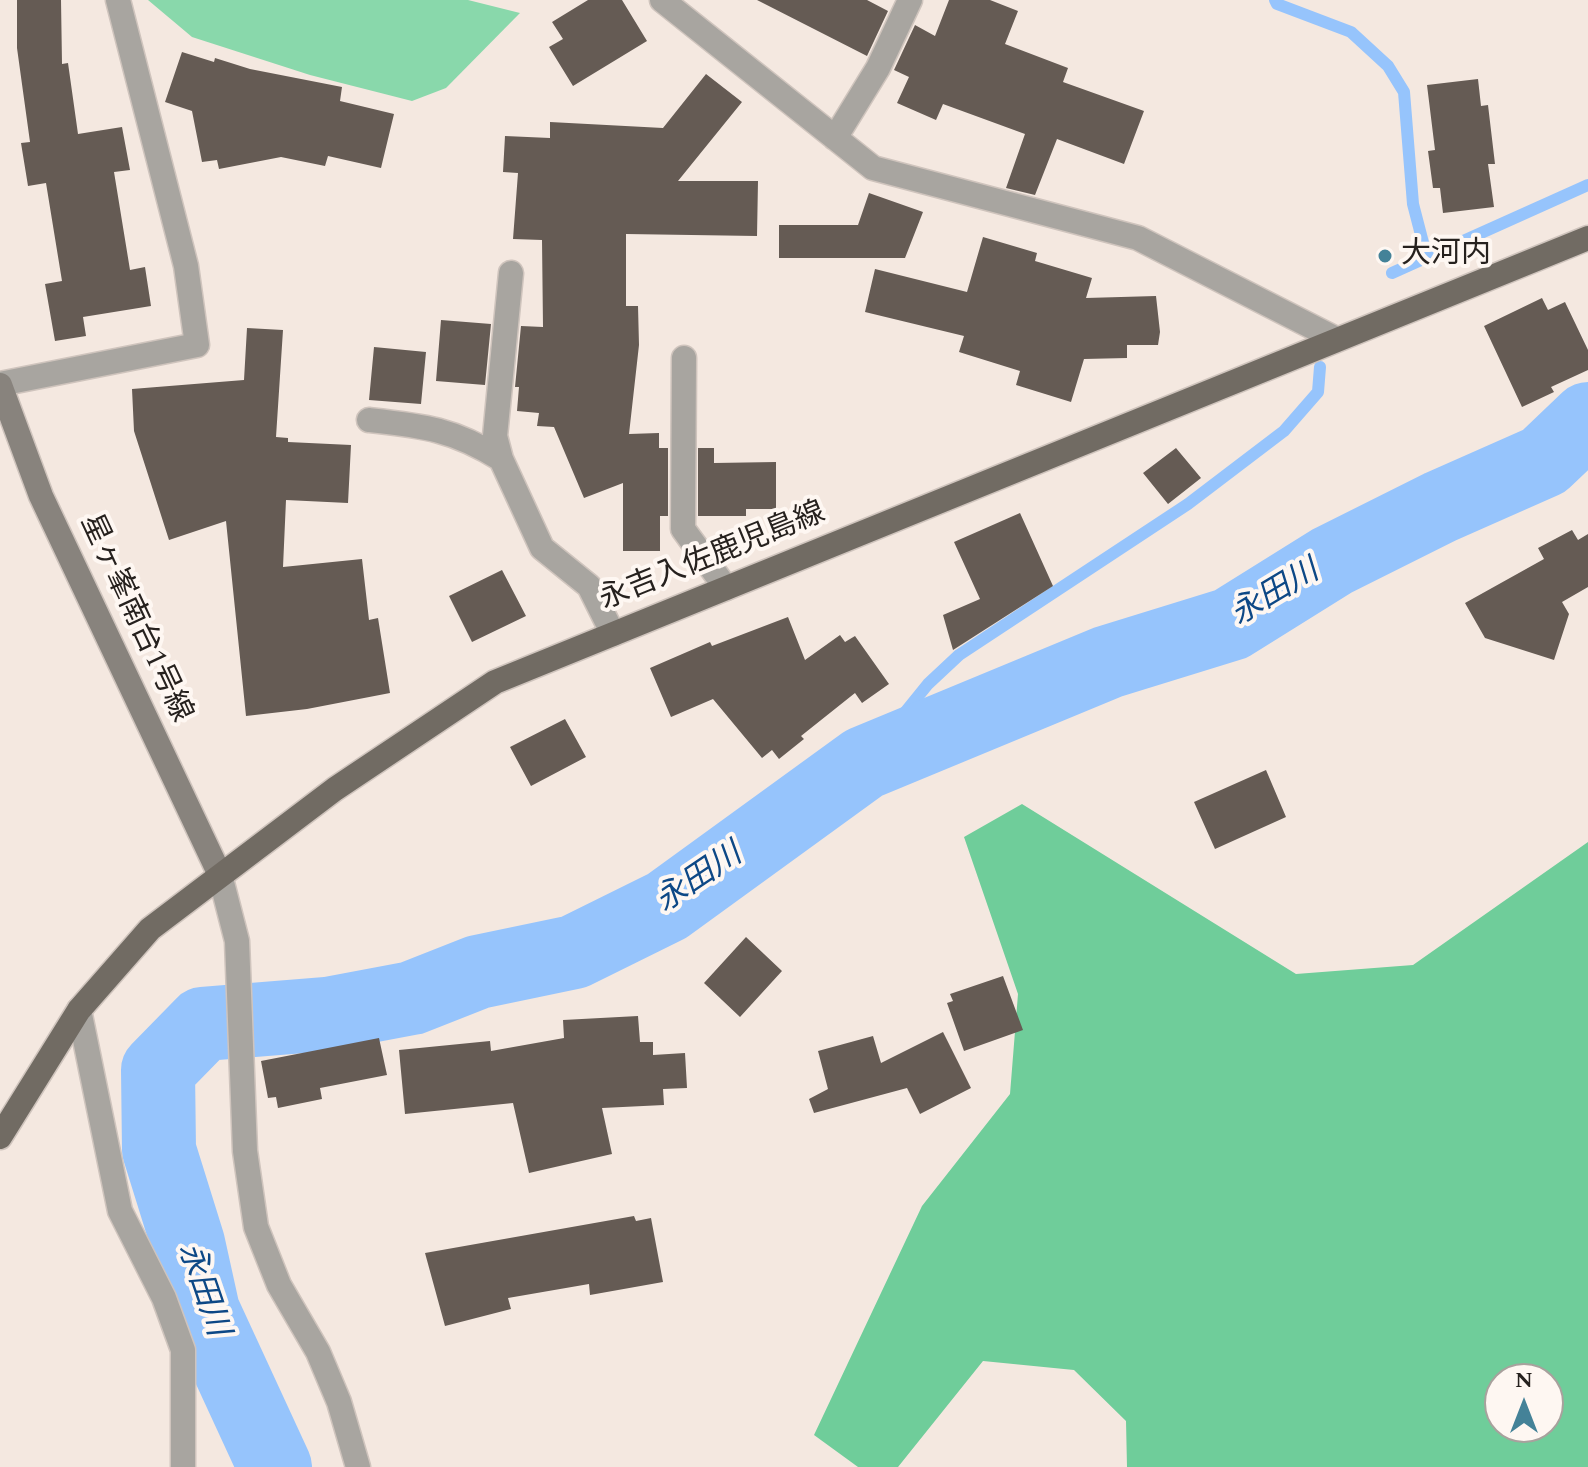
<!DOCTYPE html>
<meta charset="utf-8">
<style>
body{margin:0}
#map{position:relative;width:1588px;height:1467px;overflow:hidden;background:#f4e8e0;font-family:Spectral,serif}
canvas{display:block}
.north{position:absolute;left:1484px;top:1363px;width:80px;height:80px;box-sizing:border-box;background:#fef7f2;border:2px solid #a8a19d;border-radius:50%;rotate:0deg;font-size:22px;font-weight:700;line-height:32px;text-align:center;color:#26211e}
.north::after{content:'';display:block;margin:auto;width:28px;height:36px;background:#448298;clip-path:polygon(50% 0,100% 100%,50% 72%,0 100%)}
</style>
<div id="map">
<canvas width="1588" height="1467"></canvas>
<div class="north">N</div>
</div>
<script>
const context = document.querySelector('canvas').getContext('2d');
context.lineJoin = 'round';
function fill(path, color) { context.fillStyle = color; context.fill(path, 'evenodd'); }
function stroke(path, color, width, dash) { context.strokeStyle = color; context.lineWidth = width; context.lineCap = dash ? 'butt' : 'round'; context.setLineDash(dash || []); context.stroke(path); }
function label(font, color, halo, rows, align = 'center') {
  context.font = font + ' Spectral,"Noto Sans JP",serif'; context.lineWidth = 8; context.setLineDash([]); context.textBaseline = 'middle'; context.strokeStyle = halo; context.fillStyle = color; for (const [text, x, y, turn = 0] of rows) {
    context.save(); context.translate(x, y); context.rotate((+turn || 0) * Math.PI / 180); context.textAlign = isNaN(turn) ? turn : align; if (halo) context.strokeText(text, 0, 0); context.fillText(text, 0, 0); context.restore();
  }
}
const green = new Path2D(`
 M148 0H468L520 13 446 88 412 101 310 75 192 37Z`);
const forest = new Path2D(`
 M1022 804 1296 974 1413 965 1588 842V1467H1127L1126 1421 1074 1370 983 1361 898 1467H858L814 1435 922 1206 1010 1094 1018 994 964 837ZM1500 1379H1548V1427H1500Z`);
const stream = new Path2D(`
 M1275 0 1277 4 1351 32 1388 66 1404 92 1413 204 1427 258
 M1392 273 1588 185
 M864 763 928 684 959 655 1188 504 1284 431 1318 392 1320 367`);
const river = new Path2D(`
 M275 1467 203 1311 188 1243 159 1150 158 1070 203 1024 327 1014 412 998 478 972 574 952 667 906 864 763 1108 662 1231 624 1332 561 1440 507 1544 461 1588 419`);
const building = new Path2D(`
 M17 0H61L62 64 68 63 78 134 122 127 130 170 114 172 130 270 145 267 151 306 83 317 86 336 55 341 45 284 62 281 46 183 28 186 21 143 30 142 17 48Z
 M588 0H622L647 41 573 86 549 47 563 39 552 22Z
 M757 0H867L888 11 867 56Z
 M949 0H990L1018 11 1005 44 1068 68 1063 82 1144 111 1124 164 1057 139 1035 195 1006 188 1025 134 943 104 936 120 897 103 909 77 894 70 915 25 935 36Z
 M182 52 214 62 215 58 250 69 342 87 340 101 394 114 381 168 328 156 325 166 281 157 219 169 217 160 202 162 192 111 165 102Z
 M706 74 742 102 678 181H758L757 236 626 234V306H638L639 345 629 434 659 433V448H668V516H660V551H623V483L584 498 554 427 537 426 539 413 517 411 519 387H515L521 326 543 327 542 240 513 239 518 173 503 172 505 136 550 138V122L663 128Z
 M1478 79 1481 106 1488 105 1495 164H1488L1494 207 1443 213 1440 188H1433L1428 151 1435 150 1427 85Z
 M869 193 923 212 905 258H779V225H858Z
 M983 237 1037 253 1035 261 1092 278 1086 298 1156 296 1160 332 1158 345H1127V358L1084 359 1071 402 1016 385 1020 371 959 352 964 336 865 312 875 269 967 292Z
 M1542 298 1548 310 1565 302 1588 350V370L1551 387 1554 392 1522 407 1484 326Z
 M441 320 491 324 485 385 436 381Z
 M247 328 283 330 276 437 288 438V442L351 445 348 503 286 500 283 567 362 559 369 620 378 618 390 693 307 709 246 716 226 521 169 540 134 431 132 389 244 380Z
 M374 347 426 352 421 404 369 400Z
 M698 448H714V463L776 462V509H746V516H698Z
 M1176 448 1201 478 1168 504 1143 473Z
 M1020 513 1053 586 953 650 943 615 980 599 954 542Z
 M1572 530 1578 540 1588 534V587L1562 602 1569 614 1554 660 1485 638 1465 603 1544 559 1538 548Z
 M502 570 526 616 472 642 449 596Z
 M788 617 805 660 840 635 845 642 855 636 889 684 862 703 855 693 801 736 804 739 779 759 772 750 762 758 713 699 671 717 650 668 710 642 712 646Z
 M565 719 586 757 531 786 510 747Z
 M1266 770 1286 817 1215 849 1194 802Z
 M746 937 782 971 740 1017 704 983Z
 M1003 976 1023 1030 964 1051 947 1003 953 1001 950 994Z
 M638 1016 640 1042H653V1055L685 1053 687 1088 663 1089 664 1105 602 1108 612 1154 529 1173 513 1103 405 1114 399 1050 490 1041 491 1051 564 1038 563 1020Z
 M943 1032 971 1088 920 1114 907 1088 814 1113 809 1099 828 1089 818 1051 873 1036 881 1063Z
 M379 1038 387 1075 320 1088 322 1099 278 1108 276 1097 268 1098 261 1061Z
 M634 1216 636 1221 651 1218 663 1282 590 1295 589 1284 508 1298 511 1309 445 1326 425 1253Z`);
const street = new Path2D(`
 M662 0 873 168 1138 238 1336 339
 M835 138 878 68 910 0
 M511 273 495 436 501 459 542 548 589 586 613 634
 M684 358 683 529 726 588
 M0 384 197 345 186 266 118 0
 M369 420C424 426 453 429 501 459
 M220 875 237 941 245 1151 256 1227 279 1285 318 1352 339 1402 358 1467
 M79 1010 120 1211 164 1298 183 1350V1467`);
const secondary = new Path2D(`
 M0 385 41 496 220 875`);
const primary = new Path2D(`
 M0 1137 79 1010 150 929 335 789 495 682 1588 238`);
const markers = [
 [1385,256,8,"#448298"]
];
const poiNames = [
 ["大河内",1401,256]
];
const streetNames = [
 ["永吉入佐鹿児島線",713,558,-22],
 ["星ヶ峯南台1号線",134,619,65]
];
const waterNames = [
 ["永田川",1276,595,-31],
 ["永田川",700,880,-34],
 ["永田川",201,1290,71]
];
fill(green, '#89d8ab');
fill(forest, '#6fcd9a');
stroke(stream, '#96c4fc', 12);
stroke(river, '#96c4fc', 74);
fill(building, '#655b54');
stroke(street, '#cfc4bd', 27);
stroke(secondary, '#cfc4bd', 27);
stroke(primary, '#cfc4bd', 27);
stroke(street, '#a8a5a0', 24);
stroke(secondary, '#88837d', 24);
stroke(primary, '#716b63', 24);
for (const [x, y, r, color] of markers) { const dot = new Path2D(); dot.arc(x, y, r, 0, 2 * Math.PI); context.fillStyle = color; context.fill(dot); stroke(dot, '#fef7f2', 3); }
label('30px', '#26211e', '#fef7f2', poiNames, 'left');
label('30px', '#26211e', '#fef7f2', streetNames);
label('italic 32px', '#0d4886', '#fef7f2', waterNames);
</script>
